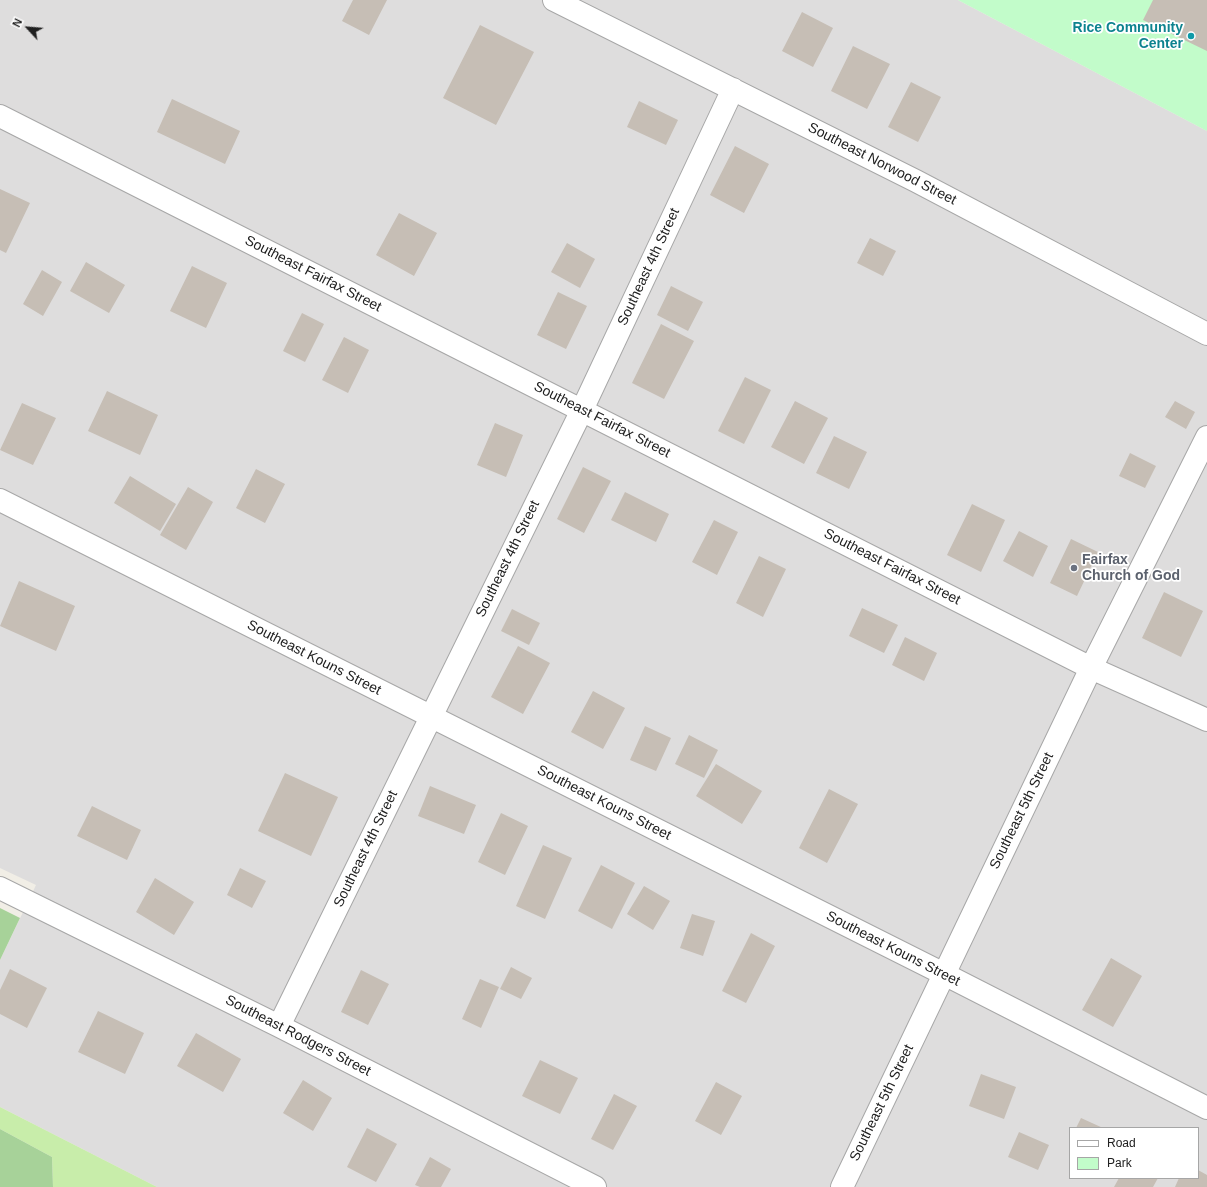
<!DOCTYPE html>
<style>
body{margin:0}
#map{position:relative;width:1207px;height:1187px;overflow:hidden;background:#f1eee6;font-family:Helvetica,sans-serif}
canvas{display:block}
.legend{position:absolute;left:1069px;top:1127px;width:130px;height:52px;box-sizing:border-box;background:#fff;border:1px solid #a6a6a6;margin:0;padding:5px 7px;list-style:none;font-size:12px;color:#202020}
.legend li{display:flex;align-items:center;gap:8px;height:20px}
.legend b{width:20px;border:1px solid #a6a6a6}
.north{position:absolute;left:8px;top:8px;width:40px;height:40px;-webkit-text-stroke:3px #fff;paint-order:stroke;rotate:296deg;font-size:11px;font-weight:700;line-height:16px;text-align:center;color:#202020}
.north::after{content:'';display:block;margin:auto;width:14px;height:18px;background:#202020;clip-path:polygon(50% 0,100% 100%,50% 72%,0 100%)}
</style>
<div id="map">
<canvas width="1207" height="1187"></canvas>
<ul class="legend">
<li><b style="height:5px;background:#fff"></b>Road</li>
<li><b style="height:11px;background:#c2fcca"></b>Park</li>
</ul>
<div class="north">N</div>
</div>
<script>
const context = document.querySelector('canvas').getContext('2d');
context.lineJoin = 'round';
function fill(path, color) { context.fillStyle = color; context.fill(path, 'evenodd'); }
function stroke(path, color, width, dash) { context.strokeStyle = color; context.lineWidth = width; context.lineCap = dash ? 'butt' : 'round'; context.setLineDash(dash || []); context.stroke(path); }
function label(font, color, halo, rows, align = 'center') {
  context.font = font + ' Helvetica,sans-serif'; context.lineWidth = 3.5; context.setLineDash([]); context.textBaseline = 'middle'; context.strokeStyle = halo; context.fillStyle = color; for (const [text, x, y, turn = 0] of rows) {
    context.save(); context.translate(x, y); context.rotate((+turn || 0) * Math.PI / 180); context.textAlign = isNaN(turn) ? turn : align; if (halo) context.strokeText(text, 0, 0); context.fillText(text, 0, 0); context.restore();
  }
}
const residential = new Path2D(`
 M0 0H958L1207 131V1187H157L0 1107V960L36 885 0 868ZM1070 1128H1198V1178H1070Z`);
const grass = new Path2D(`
 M0 1107 157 1187H53L52 1157 0 1129Z`);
const forest = new Path2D(`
 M0 908 20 918 0 960Z
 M0 1129 52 1157 53 1187H0Z`);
const park = new Path2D(`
 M958 0H1207V131Z`);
const building = new Path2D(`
 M353 0H387L369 35 342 21Z
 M1153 0H1207V51L1143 20Z
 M802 12 833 28 813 67 782 51Z
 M480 25 534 52 496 125 443 98Z
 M853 46 890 64 867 109 831 91Z
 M911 82 941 97 918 142 888 127Z
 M172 99 240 131 225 164 157 132Z
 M639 101 678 120 666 145 627 127Z
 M735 146 769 164 744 213 710 195Z
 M0 189 30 203 6 253 0 250Z
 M399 213 437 233 414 276 376 255Z
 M870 238 896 251 883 276 857 263Z
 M567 243 595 259 580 288 551 272Z
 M86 262 125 285 109 313 70 291Z
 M192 266 227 283 206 328 170 311Z
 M42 270 62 282 43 316 23 304Z
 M671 286 703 302 688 331 657 315Z
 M558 292 587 306 566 349 537 335Z
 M302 313 324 324 305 362 283 351Z
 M661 324 694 341 664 399 632 383Z
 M344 337 369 350 348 393 322 380Z
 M745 377 771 390 744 444 718 431Z
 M107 391 158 415 140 455 88 431Z
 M795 401 828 418 804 464 771 447Z
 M1175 401 1195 412 1186 429 1165 417Z
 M22 403 56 418 33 465 0 450Z
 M495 423 523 435 506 477 477 465Z
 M834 436 867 452 849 489 816 473Z
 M1130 453 1156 466 1145 488 1119 476Z
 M583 467 611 481 584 533 557 519Z
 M256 469 285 484 265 523 236 508Z
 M130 476 176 504 160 531 114 503Z
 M188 487 213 502 186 550 160 535Z
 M625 492 669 514 656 542 611 520Z
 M972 504 1005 520 981 572 947 555Z
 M714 520 738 532 717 575 692 562Z
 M1019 531 1048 546 1033 577 1003 561Z
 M1071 539 1098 552 1077 596 1050 583Z
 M759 556 786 569 763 617 736 603Z
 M19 581 75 606 56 651 0 626Z
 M1164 592 1203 611 1181 657 1142 638Z
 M862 608 898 625 884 653 849 636Z
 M512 609 540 623 529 645 501 631Z
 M905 637 937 653 924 681 892 665Z
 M518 646 550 663 523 714 491 697Z
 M593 691 625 708 603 749 571 732Z
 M645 726 671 738 656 771 630 760Z
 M689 735 718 750 704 778 675 764Z
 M716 764 762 791 742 824 696 796Z
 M285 773 338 797 311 856 258 831Z
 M430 786 476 805 464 834 418 816Z
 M829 789 858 804 827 863 799 848Z
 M92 806 141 830 127 860 77 836Z
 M501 813 528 826 505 875 478 862Z
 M543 845 572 858 545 919 516 906Z
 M601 865 635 883 612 929 578 911Z
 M240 868 266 881 252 908 227 895Z
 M155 878 194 902 174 935 136 912Z
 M644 886 670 901 653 930 627 914Z
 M692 914 715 921 703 956 680 948Z
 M751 933 775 946 746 1003 722 991Z
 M1111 958 1142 976 1113 1027 1082 1010Z
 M511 967 532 978 521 999 500 989Z
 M10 969 47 988 27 1028 0 1014V990Z
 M361 970 389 984 368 1025 341 1012Z
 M480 979 499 987 481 1028 462 1019Z
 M98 1011 144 1033 125 1074 78 1052Z
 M196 1033 241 1059 223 1092 177 1066Z
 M540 1060 578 1078 560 1114 522 1096Z
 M981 1074 1016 1087 1004 1119 969 1106Z
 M303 1080 332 1098 313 1131 283 1113Z
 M716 1082 742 1096 721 1135 695 1121Z
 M614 1094 637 1106 613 1150 591 1139Z
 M1081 1118 1103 1128H1076Z
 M367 1128 397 1144 376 1182 347 1167Z
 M1019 1132 1049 1145 1038 1170 1008 1157Z
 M430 1157 451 1169 441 1187H420L415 1185Z
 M1198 1170 1207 1175V1187H1175L1179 1178H1198Z
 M1119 1178H1158L1153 1187H1114Z`);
const minor = new Path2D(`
 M554 0 916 181 1207 334
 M0 116 1091 668 1207 720
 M0 500 944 974 1207 1108
 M0 888 279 1026 595 1187
 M279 1026 582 410 733 89
 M842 1187 1091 668 1207 437`);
const markers = [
 [1191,36,4,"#0f9aa8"],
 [1074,568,4,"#6b7280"]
];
const cultureNames = [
 ["Rice Community",1183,28],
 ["Center",1183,44]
];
const streetNames = [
 ["Southeast Norwood Street",882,164,27],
 ["Southeast 4th Street",649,267,-65],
 ["Southeast Fairfax Street",313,274,27],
 ["Southeast Fairfax Street",602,420,27],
 ["Southeast 4th Street",508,559,-64],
 ["Southeast Fairfax Street",892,567,27],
 ["Southeast Kouns Street",314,658,27],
 ["Southeast Kouns Street",604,803,27],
 ["Southeast 5th Street",1022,811,-64],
 ["Southeast 4th Street",366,849,-64],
 ["Southeast Kouns Street",893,949,27],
 ["Southeast Rodgers Street",298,1036,27],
 ["Southeast 5th Street",882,1103,-64]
];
const worshipNames = [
 ["Fairfax",1082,560],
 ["Church of God",1082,576]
];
fill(residential, '#dedddd');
fill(grass, '#c8edaa');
fill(forest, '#a7d299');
fill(park, '#c2fcca');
fill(building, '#c6beb5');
stroke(minor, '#a7a7a7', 24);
stroke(minor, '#fff', 22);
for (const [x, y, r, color] of markers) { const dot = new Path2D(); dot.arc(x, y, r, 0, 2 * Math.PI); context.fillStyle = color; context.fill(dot); stroke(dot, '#fff', 1.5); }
label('bold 14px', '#0d838f', '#fff', cultureNames, 'right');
label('14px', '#202020', '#fff', streetNames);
label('bold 14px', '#5b616d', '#fff', worshipNames, 'left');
</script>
